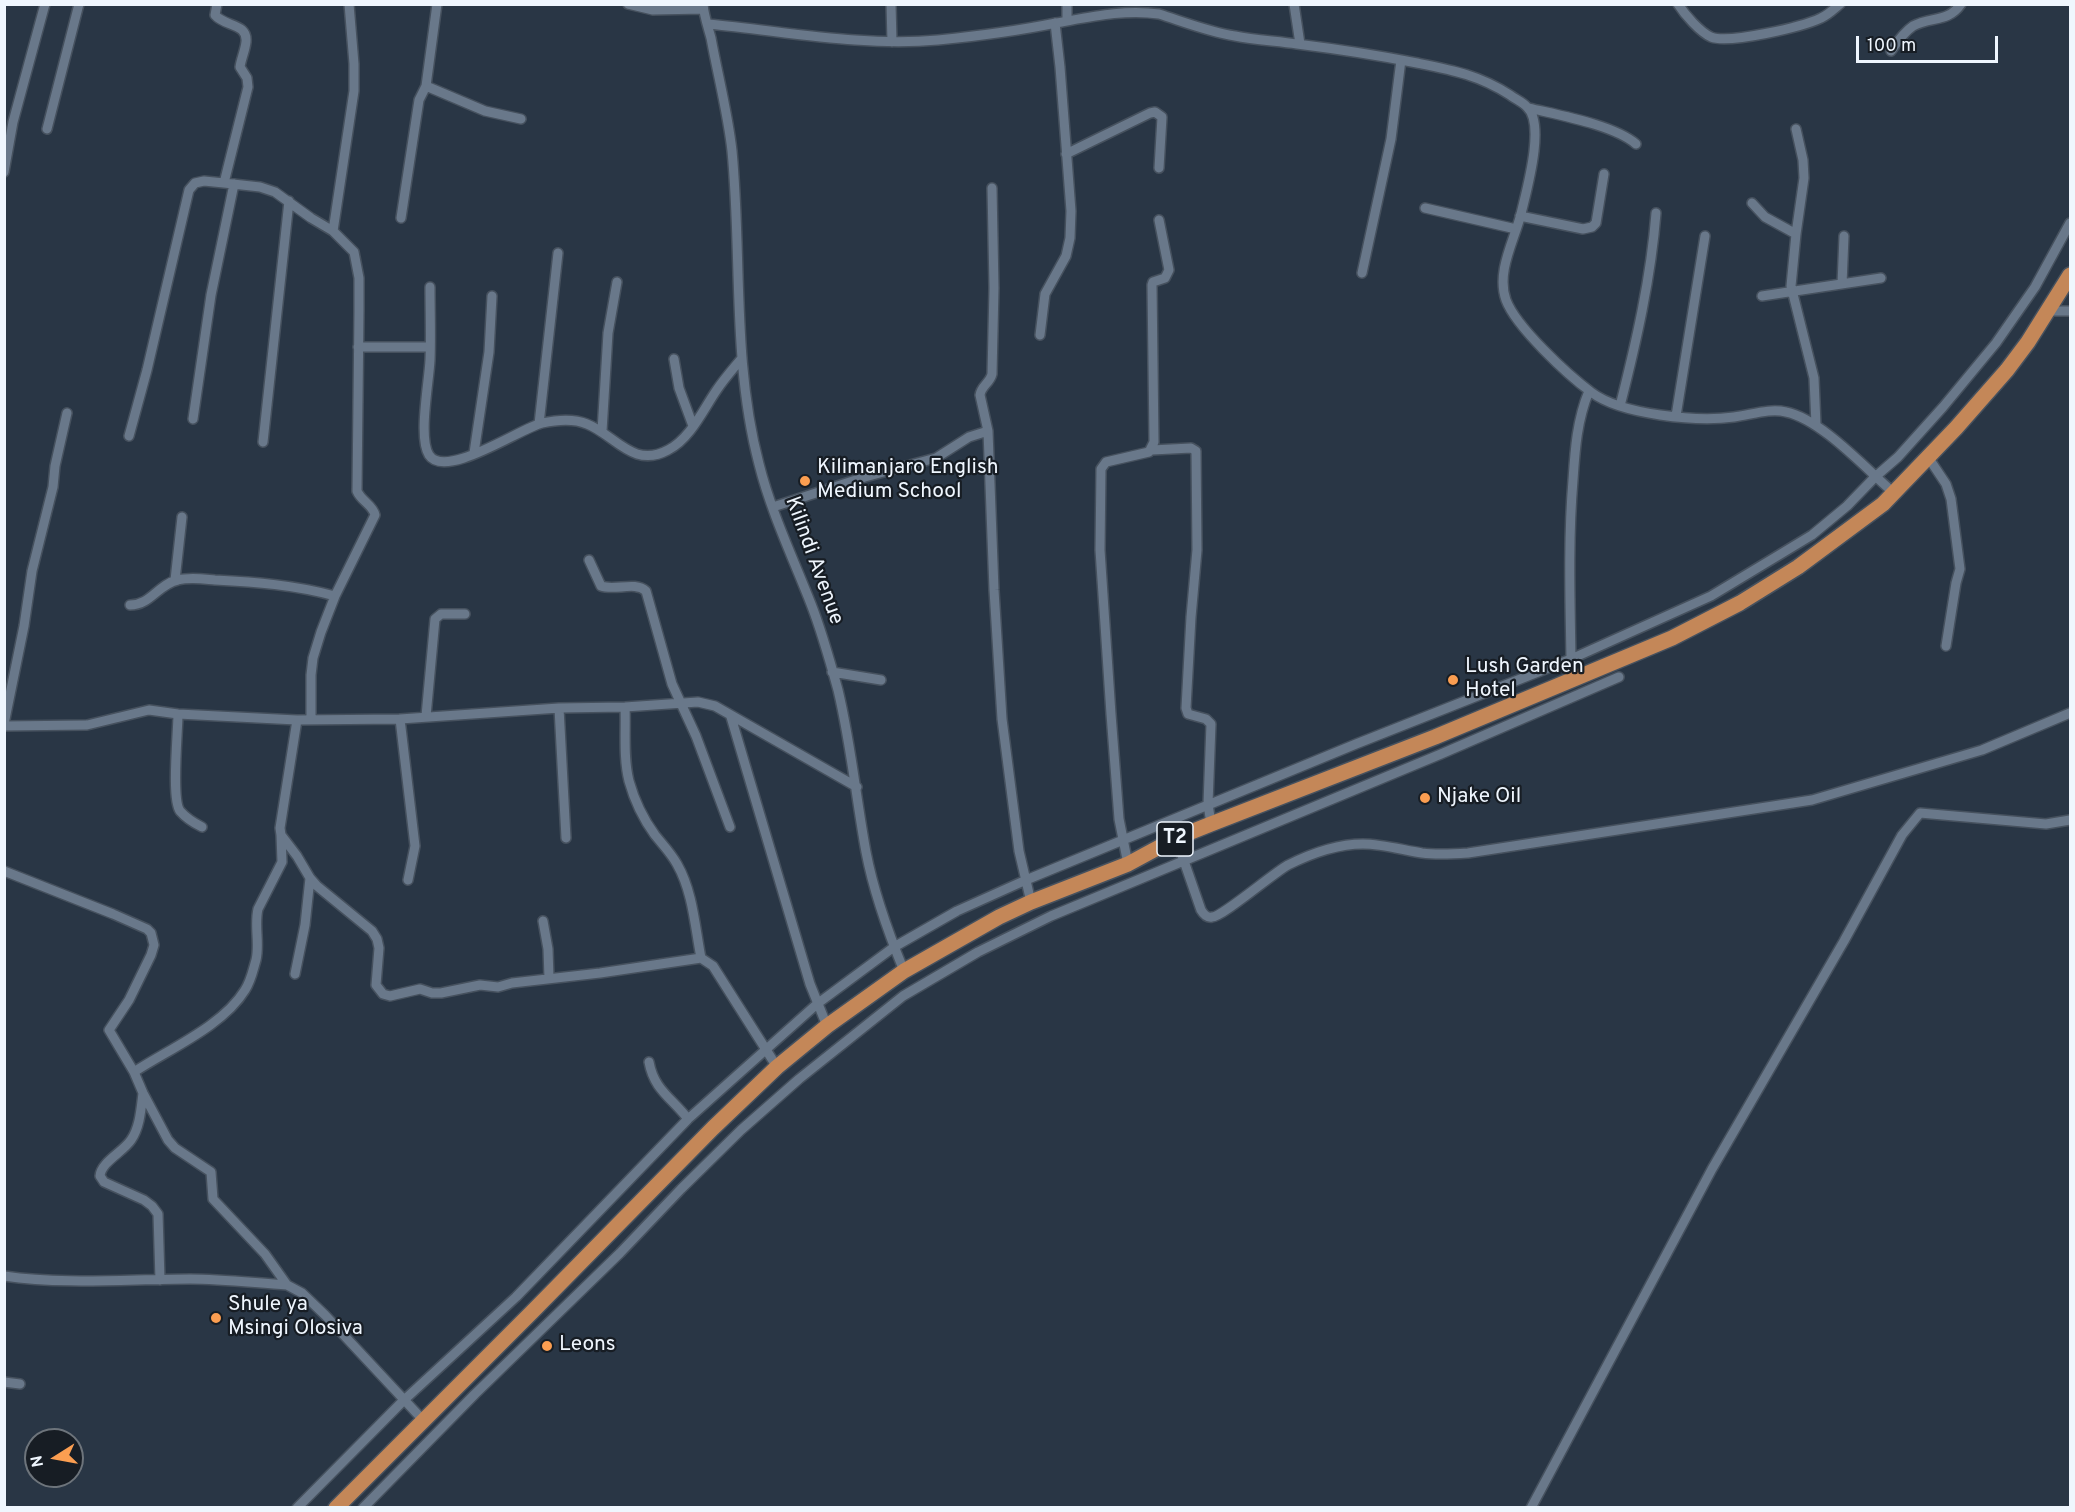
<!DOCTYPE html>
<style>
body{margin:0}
#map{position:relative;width:2075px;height:1512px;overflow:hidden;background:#293645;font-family:Overpass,sans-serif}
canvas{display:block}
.frame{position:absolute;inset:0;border:6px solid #eff6fe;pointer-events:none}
.north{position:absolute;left:24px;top:1428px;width:60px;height:60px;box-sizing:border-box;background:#171d24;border:2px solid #6d747b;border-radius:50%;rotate:259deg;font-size:16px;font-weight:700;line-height:24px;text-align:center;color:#eff6fe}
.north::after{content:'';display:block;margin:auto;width:21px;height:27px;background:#fb9e51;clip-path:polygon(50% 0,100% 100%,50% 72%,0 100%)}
.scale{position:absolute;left:1856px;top:36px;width:142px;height:27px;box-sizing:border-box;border:3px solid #eff6fe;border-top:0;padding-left:8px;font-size:18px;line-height:21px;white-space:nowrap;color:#eff6fe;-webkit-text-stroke:4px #171d24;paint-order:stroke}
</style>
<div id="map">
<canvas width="2075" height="1512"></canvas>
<div class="frame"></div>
<div class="north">N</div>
<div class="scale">100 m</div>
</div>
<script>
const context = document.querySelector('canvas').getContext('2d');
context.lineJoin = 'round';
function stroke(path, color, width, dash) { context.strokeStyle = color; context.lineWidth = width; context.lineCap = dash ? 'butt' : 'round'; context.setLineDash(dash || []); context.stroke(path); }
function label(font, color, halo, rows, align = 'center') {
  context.font = font + ' Overpass,sans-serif'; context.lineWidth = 4.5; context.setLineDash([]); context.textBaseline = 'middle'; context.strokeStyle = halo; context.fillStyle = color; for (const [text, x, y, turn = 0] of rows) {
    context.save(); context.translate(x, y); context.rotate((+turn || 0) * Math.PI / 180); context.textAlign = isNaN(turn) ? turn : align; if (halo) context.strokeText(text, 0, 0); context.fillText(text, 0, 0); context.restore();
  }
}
const minor = new Path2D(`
 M217 4 215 15C225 27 248 23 246 42 245 51 241 59 240 67L247 78 248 87 224 183
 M628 4 653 10 703 9
 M703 4C704 16 708 27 711 38 718 76 728 114 732 151 742 255 732 362 759 464 771 512 793 558 811 604 822 632 830 661 838 690 851 744 856 798 866 852 874 894 888 932 904 971
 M891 4 892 42
 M1067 4V21
 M1294 4 1300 44
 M1678 4C1685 15 1700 32 1711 37 1729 44 1802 27 1821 18 1828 15 1834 9 1840 4
 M708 24C784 31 862 47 938 40 978 36 1017 31 1056 23 1090 17 1124 9 1159 14 1184 22 1209 32 1235 36 1255 40 1277 41 1297 44 1337 49 1377 55 1417 63 1452 70 1479 75 1510 95 1515 99 1523 102 1527 107 1546 124 1526 192 1521 214 1514 241 1496 272 1506 300 1516 327 1568 375 1591 392 1621 415 1698 422 1734 417 1751 415 1769 408 1786 412 1821 419 1866 469 1894 493
 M1891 51C1897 42 1904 32 1913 26 1931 16 1948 23 1961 4
 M426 86 485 111 521 119
 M1529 108C1558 115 1614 125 1636 144
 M47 129 79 4
 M1796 129 1803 160 1804 178 1796 234 1791 286 1814 378 1816 425
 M1066 154 1150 113 1155 112 1162 117 1159 168
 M4 172 13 122 45 4
 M992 188 994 288 992 374C990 383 981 386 980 395L988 431 994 590 1002 719 1019 851 1031 902
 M1752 203 1765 217 1796 234
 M1425 208 1516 229
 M1520 216 1583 229 1592 227 1596 223 1604 174
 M401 218 419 100 426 86 437 4
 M333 231 354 91V64L349 4
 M1362 273 1391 139 1401 60
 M1842 284 1844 236
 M430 287C430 312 431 336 430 360 429 382 418 438 429 455 445 480 521 428 542 423 556 420 573 418 587 424 615 435 633 469 668 450 690 439 703 410 716 391 724 379 733 369 742 358
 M1762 296 1881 278
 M2049 311H2070
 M1040 335 1045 294 1066 256 1070 238 1071 211 1060 67 1055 23
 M358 347H430
 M674 359 679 388 693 426
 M1620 406C1636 343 1651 278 1656 213
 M1676 416 1705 236
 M193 419 211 295 234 184
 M539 424 558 253
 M602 431 608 333 617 282
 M129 436 147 370 189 190 195 183 204 181 224 183 260 187 275 192 311 218 333 231 354 252 359 278V311L357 491C361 501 373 505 375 515L335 596 321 632 313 658 311 675V719
 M263 442 289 201
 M1152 450 1191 448 1196 451 1197 550 1191 617 1186 708 1188 714 1206 719 1211 724 1208 804 1211 824
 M474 453 489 352 492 296
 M1928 457 1946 484 1951 499 1960 569 1956 583 1946 646
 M773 507 865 477 936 458 969 437 988 431
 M589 560 601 586C615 591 635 581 646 591L672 684 696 736 730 827
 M175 580 182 517
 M130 605C151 605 158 584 178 580 190 577 203 579 215 580 255 582 295 585 335 596
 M1571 659C1570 600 1568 540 1573 480 1575 449 1577 420 1589 391
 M832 672 881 680
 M625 707C626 731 623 757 629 781 634 799 644 820 655 835 663 845 671 853 677 864 693 892 695 927 701 958
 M559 708 566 838
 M178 714C178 732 171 799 180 811 186 818 194 823 202 827
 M426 716 435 619 441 614H465
 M731 717 810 984 827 1026
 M400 719 415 846 408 880
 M297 720 280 828 281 835 297 856 310 878 317 886 372 931 377 939 379 948 376 985 383 994 390 996 420 989 432 993H441L480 985 498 987 512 983 600 973 701 958 713 966 777 1067
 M4 724 24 626 32 571 53 487 55 466 67 413
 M4 726 87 725 149 710 178 714 297 720 400 719 559 708 625 707 698 702 715 706 857 787
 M1176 838 1201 910C1204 915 1207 918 1212 917 1222 917 1272 874 1288 865 1310 854 1338 844 1363 844 1382 844 1403 850 1422 853 1437 855 1453 854 1468 853L1812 800 1982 750 2070 713
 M1128 864 1119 819 1111 714 1100 550 1101 469 1106 462 1149 452 1154 442 1152 285 1153 282 1165 278 1169 270 1159 220
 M4 871 113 914 147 929 151 933 154 945 151 955 129 1000 109 1030 134 1072 143 1093 168 1140 175 1148 211 1172 213 1199 265 1254 287 1285
 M543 921 548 949 549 978
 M295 974 305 925 310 878
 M649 1062C654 1090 672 1098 688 1119
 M134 1072C169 1049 223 1026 245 990 251 981 253 970 256 960 260 943 254 926 258 909L282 862 281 835
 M143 1093C141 1109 140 1127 131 1140 123 1152 101 1162 100 1176L104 1182 144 1200 152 1206 158 1214 160 1280
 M4 1276C66 1285 128 1279 190 1279 222 1279 255 1283 287 1285L302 1293 325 1315 423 1420
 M4 1382 20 1384
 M297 1508 403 1401 516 1297 688 1119 817 1004 894 947 957 911 1026 880 1356 744 1571 659 1711 596 1779 555 1812 535 1847 506 1875 477 1898 457 1943 407 1996 343 2035 287 2070 223
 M363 1508 475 1394 620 1253 681 1189 741 1130 799 1079 903 996 978 952 1051 916 1441 754 1619 677
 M1531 1508 1712 1169 1844 941 1902 835 1920 813 2046 824 2070 820`);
const trunk = new Path2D(`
 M336 1508 532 1312 713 1128 777 1067 827 1026 904 971 999 917 1031 902 1128 864 1176 838 1211 824 1435 737 1672 638 1740 603 1798 567 1883 504 1956 428 2007 370 2028 342 2070 275`);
const markers = [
 [805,481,6,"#fb9e51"],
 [1453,680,6,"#fb9e51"],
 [1425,798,6,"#fb9e51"],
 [216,1318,6,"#fb9e51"],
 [547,1346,6,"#fb9e51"]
];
const shields = [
 [1175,839,36]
];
const shieldNames = [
 ["T2",1175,839]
];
const poiNames = [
 ["Kilimanjaro English",817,469],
 ["Medium School",817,493],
 ["Lush Garden",1465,668],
 ["Hotel",1465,692],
 ["Njake Oil",1437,798],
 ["Shule ya",228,1306],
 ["Msingi Olosiva",228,1330],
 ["Leons",559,1346]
];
const streetNames = [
 ["Kilindi Avenue",813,561,70]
];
stroke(minor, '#46515e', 12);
stroke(trunk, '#46515e', 18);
stroke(minor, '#69788a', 9);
stroke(trunk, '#c48758', 15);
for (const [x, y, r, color] of markers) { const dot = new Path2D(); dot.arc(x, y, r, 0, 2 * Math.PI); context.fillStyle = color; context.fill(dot); stroke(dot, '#171d24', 2); }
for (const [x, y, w] of shields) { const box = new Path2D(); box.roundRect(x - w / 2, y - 17, w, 34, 4.5); context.fillStyle = '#171d24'; context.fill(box); stroke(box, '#eff6fe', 1.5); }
label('bold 20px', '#eff6fe', null, shieldNames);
label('21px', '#eff6fe', '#171d24', poiNames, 'left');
label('21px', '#eff6fe', '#171d24', streetNames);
</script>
